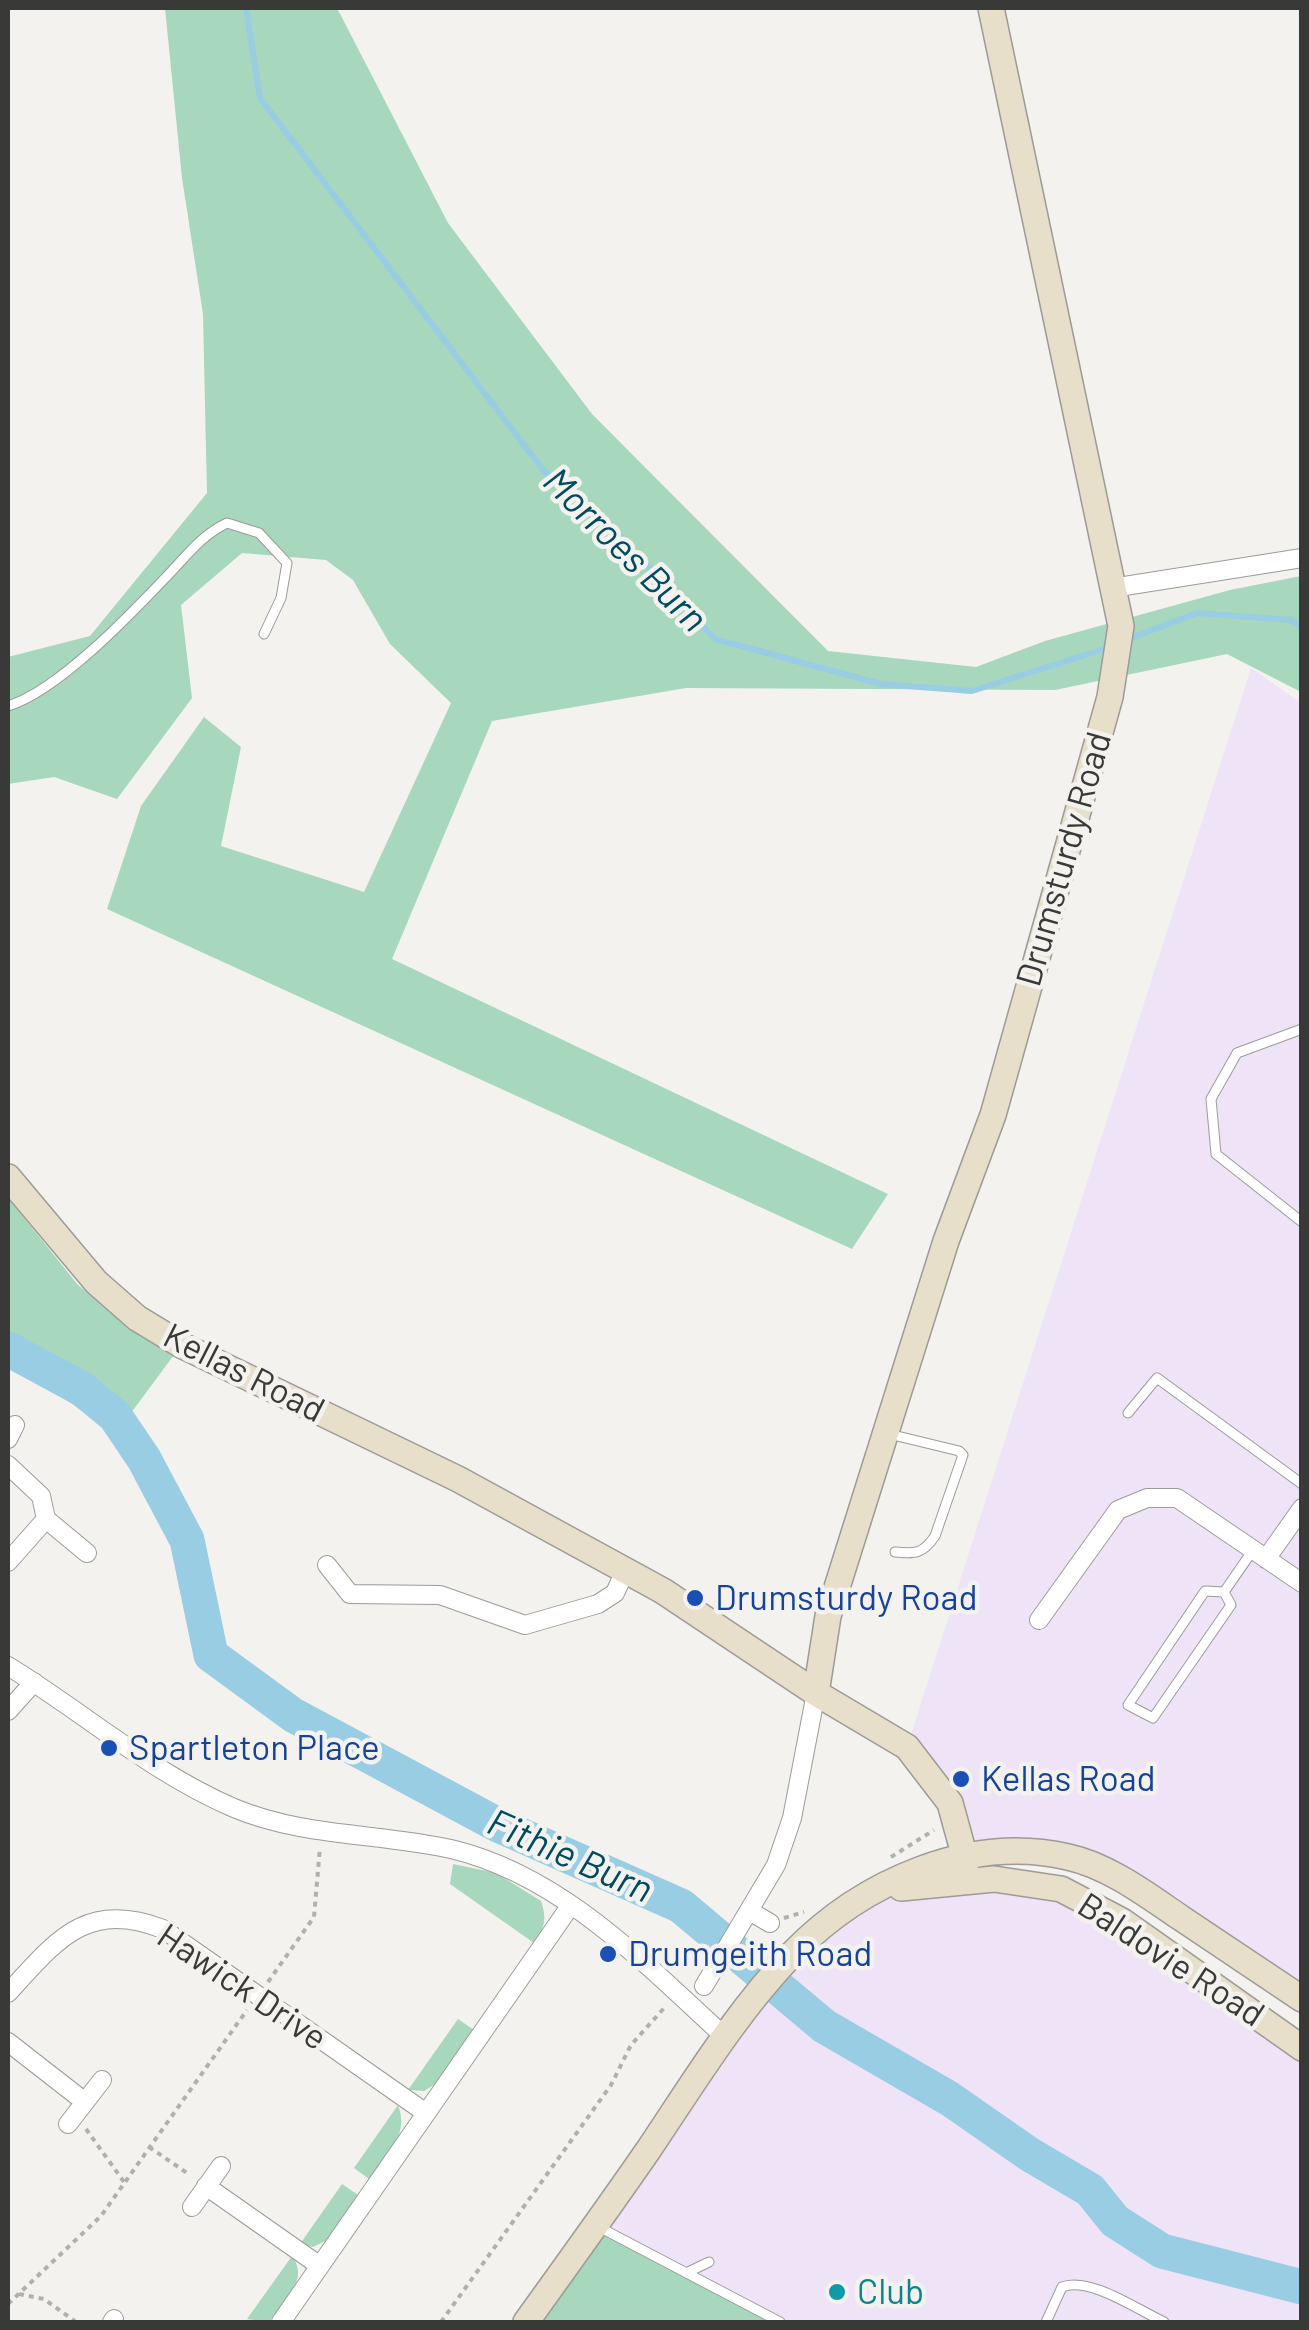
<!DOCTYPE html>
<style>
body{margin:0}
#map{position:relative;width:1309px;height:2330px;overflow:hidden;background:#f3f2ee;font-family:Barlow,sans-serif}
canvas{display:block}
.frame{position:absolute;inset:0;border:10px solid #393937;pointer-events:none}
</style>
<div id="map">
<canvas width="1309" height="2330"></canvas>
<div class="frame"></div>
</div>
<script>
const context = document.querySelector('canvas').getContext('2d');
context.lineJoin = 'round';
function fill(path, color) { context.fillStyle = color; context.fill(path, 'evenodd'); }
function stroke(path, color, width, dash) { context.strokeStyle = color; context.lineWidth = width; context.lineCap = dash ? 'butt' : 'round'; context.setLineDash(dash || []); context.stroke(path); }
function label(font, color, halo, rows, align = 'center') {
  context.font = font + ' Barlow,sans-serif'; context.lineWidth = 9; context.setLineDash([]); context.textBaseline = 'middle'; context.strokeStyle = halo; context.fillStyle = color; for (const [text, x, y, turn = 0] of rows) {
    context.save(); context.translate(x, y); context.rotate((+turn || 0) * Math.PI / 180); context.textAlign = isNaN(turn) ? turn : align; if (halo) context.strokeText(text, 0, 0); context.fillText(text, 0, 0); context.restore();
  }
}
const industrial = new Path2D(`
 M1251 668 1302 704 1301 1999 1111 1874 964 1854 907 1747Z
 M910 1886 1061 1889 1301 2048V2322H526L823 1925Z`);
const green = new Path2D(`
 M165 8H337L448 223 592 414 828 651 976 667 1045 641 1230 590 1301 576V692L1227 654 1055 690 686 688 492 721 392 959 888 1194 852 1249 107 909 141 806 204 717 241 747 221 846 364 892 451 703 390 644 353 580 326 560 242 553 181 605 192 698 117 799 54 777 8 784V657L90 636 207 493 203 314 182 178Z
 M8 1198 78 1285 131 1329 174 1355 116 1433 8 1361Z
 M453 1864 496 1873 541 1901C547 1918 545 1928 534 1943L450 1884Z
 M458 2019 474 2030 437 2083 424 2091 408 2090Z
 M398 2105C410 2136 386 2155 369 2179L354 2168Z
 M342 2184 358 2195 327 2240 313 2247 300 2244Z
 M595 2225 780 2322H524Z
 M292 2256C310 2280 283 2302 269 2322L247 2319Z`);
const stream = new Path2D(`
 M246 8 260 98 543 470 612 527 715 639 881 684 972 691 1110 647
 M1126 640 1197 613 1291 620 1302 627`);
const river = new Path2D(`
 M8 1349 82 1389 115 1416 144 1459 187 1540 211 1655 293 1715 498 1825 681 1906 824 2026 950 2099 1029 2154 1090 2190 1115 2221 1162 2251 1302 2287`);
const path = new Path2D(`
 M891 1857 934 1830
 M784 1918 804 1912
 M268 1982 314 1917 320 1847
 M86 2129 124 2182
 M149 2147 190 2175
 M19 2294 44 2299 76 2322
 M8 2304 101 2216 247 2010
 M441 2322 611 2085 631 2045 665 2007`);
const lane = new Path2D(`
 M8 706C58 691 131 614 169 574 188 554 202 535 227 523L259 533 287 563 281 598 264 634
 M1302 1029 1237 1053 1211 1099 1216 1154 1302 1222
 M1128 1413 1157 1378 1302 1484
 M889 1434 959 1451 963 1455 935 1536C923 1554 915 1554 895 1552
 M1224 1592 1205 1591 1128 1705 1153 1718 1231 1605 1224 1592 1253 1550
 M597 2226 780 2322
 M686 2273 709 2262
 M1046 2322 1062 2287C1089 2276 1138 2310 1164 2322`);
const street = new Path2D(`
 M1112 588 1302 558
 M8 1439 15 1425
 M8 1465 41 1496 46 1519 87 1553
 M1266 1559 1302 1508
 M8 1562 46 1519
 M327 1565 350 1594 440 1595 525 1625 598 1604 615 1593 625 1571
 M1039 1620 1118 1510 1147 1498H1177L1302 1583
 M8 1666C83 1712 152 1773 234 1808 303 1837 378 1833 451 1849 561 1875 644 1963 725 2037
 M8 1711 34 1682
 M751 1912 770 1923
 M704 1986 776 1865 792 1818 816 1693
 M8 1993C56 1941 86 1899 163 1929L426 2113
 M8 2042 85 2102
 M68 2124 102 2080
 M206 2186 320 2266
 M192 2207 221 2166
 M112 2322 114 2319
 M281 2322 571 1905`);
const secondary = new Path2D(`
 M8 1177 96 1282 137 1318 183 1346 458 1479 663 1591 816 1693 907 1747 950 1803 964 1854 966 1881
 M816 1693 828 1616 946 1241 993 1115 1110 697 1121 626 991 8
 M901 1888 994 1879 1061 1889 1122 1921 1302 2048
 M526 2322C567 2265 609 2207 649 2149 694 2082 737 2011 793 1953 862 1882 970 1834 1068 1857 1109 1866 1147 1895 1181 1918 1221 1945 1261 1972 1302 1999`);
const markers = [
 [695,1598,10,"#1a4fb4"],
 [109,1748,10,"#1a4fb4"],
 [961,1779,10,"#1a4fb4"],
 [608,1954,10,"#1a4fb4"],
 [837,2292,10,"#0f9aa8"]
];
const streetNames = [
 ["Drumsturdy Road",1064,859,-74],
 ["Kellas Road",244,1373,27],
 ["Baldovie Road",1171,1960,33],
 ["Hawick Drive",242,1987,34]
];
const transitNames = [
 ["Drumsturdy Road",715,1598],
 ["Spartleton Place",129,1748],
 ["Kellas Road",981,1779],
 ["Drumgeith Road",628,1954]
];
const cultureNames = [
 ["Club",857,2292]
];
const waterNames = [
 ["Morroes Burn",625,550,45],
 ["Fithie Burn",570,1856,24]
];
fill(industrial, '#efe3f7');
fill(green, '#a7d7bc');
stroke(stream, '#99cde4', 6);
stroke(river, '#99cde4', 35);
stroke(lane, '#9c9b98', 11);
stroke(street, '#9c9b98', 20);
stroke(secondary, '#9c9b98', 28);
stroke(path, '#b0b0ac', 4, [5, 5]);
stroke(lane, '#fff', 9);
stroke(street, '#fff', 18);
stroke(secondary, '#e8dfca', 25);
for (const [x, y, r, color] of markers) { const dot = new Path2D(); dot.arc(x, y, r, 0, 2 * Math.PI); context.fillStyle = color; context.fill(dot); stroke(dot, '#f3f2ee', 4); }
label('35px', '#393937', '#f3f2ee', streetNames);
label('35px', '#164399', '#f3f2ee', transitNames, 'left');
label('35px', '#0d838f', '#f3f2ee', cultureNames, 'left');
label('italic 38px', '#004b62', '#f3f2ee', waterNames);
</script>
